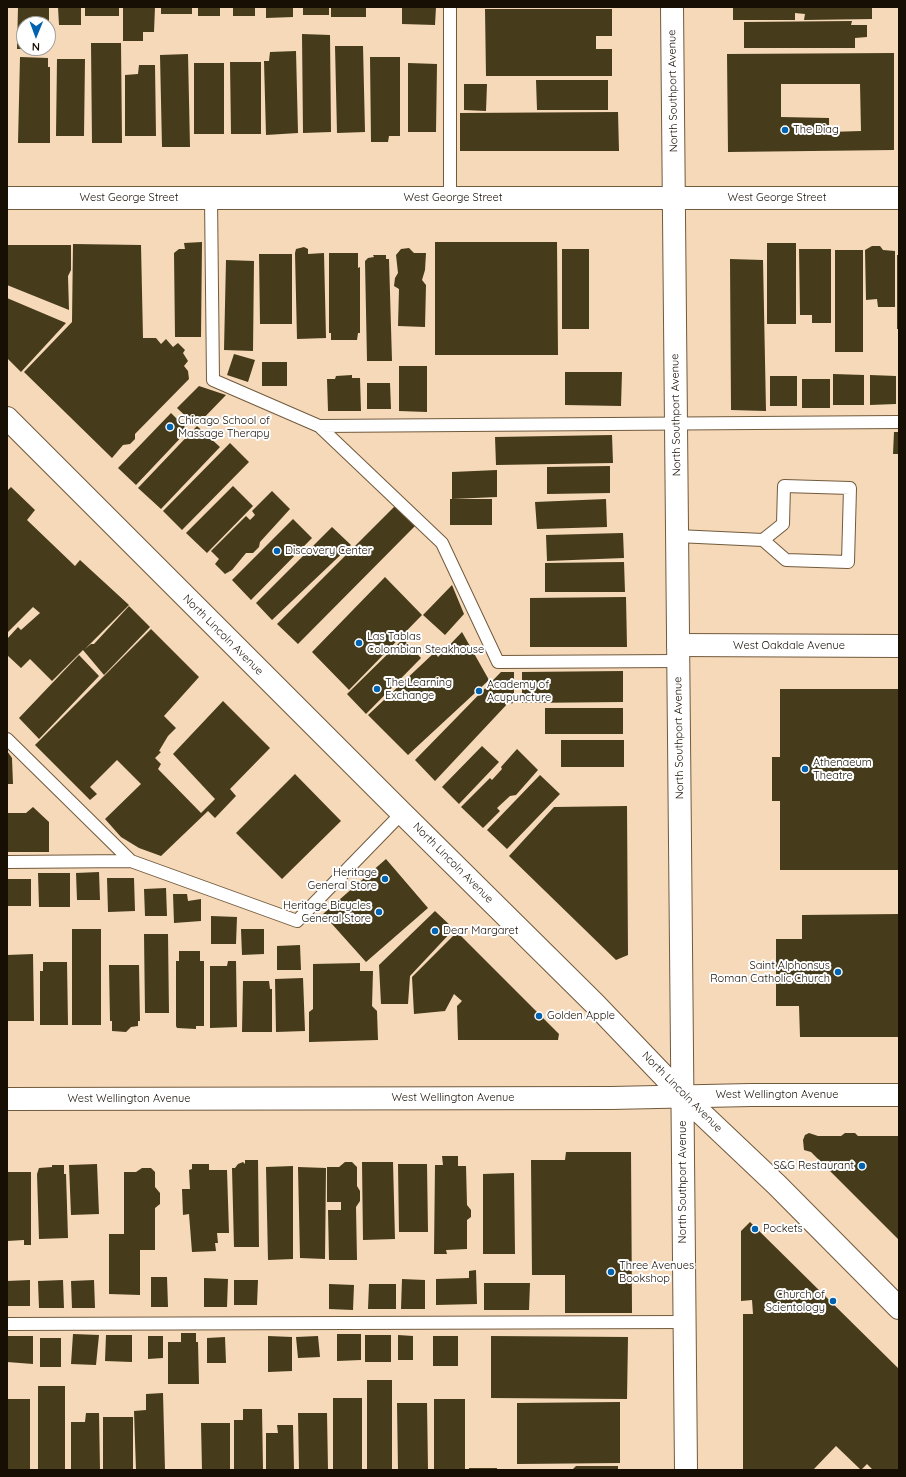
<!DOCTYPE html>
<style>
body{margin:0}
#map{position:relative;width:906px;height:1477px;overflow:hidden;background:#f5d9b9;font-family:Quicksand,sans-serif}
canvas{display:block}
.frame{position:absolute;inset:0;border:8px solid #170e04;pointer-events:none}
.north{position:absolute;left:16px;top:16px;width:40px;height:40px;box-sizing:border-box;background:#fff;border:1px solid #a29f9b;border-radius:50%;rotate:181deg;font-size:11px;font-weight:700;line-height:16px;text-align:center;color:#170e04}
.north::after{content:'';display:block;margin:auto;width:14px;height:18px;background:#0163af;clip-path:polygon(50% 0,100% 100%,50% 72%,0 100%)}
</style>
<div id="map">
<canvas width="906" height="1477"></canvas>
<div class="frame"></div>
<div class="north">N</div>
</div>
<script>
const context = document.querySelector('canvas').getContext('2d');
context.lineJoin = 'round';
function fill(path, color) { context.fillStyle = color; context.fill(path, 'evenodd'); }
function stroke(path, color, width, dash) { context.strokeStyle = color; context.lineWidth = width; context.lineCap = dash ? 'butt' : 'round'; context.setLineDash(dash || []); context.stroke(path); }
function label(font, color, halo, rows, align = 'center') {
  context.font = font + ' Quicksand,sans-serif'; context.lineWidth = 4; context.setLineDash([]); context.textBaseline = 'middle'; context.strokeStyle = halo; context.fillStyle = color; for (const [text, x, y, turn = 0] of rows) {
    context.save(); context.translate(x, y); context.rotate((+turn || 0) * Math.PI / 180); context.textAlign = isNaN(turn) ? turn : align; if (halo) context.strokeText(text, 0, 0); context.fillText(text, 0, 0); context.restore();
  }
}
const building = new Path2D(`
 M18 7H49V24H24V49H17Z
 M58 7H81V25H59Z
 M85 7H119V16H85Z
 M123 7H155L154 32H143V41H123Z
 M161 7H192V14H161Z
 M198 7H220V16H198Z
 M233 7H255V16H233Z
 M266 7H293V17L266 18Z
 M303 7H329V15H303Z
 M331 7H366V17H331Z
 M402 7H436L435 25 402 24Z
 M733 7H872V19L804 20 805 14 795 13V20H733Z
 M485 9H612V36H596V49H612V76H486Z
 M852 21 851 25H867V37L855 38V48H744V22Z
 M302 34 330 35 331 132 303 133Z
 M91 43H121L122 143H92Z
 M335 46H363L365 132 337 133Z
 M296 51 298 133 266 135 264 61H269L270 52Z
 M894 53V150L728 152 727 54ZM781 84H860L861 131 829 132V118L781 117Z
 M188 54 190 147H162L160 55Z
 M20 57 48 58V67H50V143H18Z
 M370 57H400V136H389L388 142H371Z
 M57 59H85L84 136H56Z
 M230 62H261V134H231Z
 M194 63H224V134H194Z
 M408 63 437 64 436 132H408Z
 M139 65H155L156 136H125V75L138 74Z
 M536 80H608V110H537Z
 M464 84H487L486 111 464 110Z
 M618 112 619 151H460V113Z
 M202 242 201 337H175L174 253 179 249H185L184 243Z
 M435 242H557L558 355H435Z
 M767 243H796V324H767Z
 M73 244 141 245 143 338H156L161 344 166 339 173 347 178 343 185 350 183 353 188 361 184 366 188 371 189 379 135 434V439L130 444 123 445 112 458 24 372 72 322Z
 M7 245H71V270L68 276 69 310 7 285Z
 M872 246H880L883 250 895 251V307H878L877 299 866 300 865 250Z
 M304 247 308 249V254L324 253 326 338 297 339 295 253 296 249Z
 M409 248 414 253H426L425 270 422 280 426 285 425 327 398 326 399 289 394 286 395 278 398 273 396 255 401 249Z
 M562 249H589V329H562Z
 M799 249H831V323H812V315H800Z
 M835 250H863V352H835Z
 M329 253H358V268L360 267V333H358L357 340H331V333H329Z
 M259 254H292V324H260Z
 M373 255H386V259H389L392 361H367L365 261 368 258 374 257Z
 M897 255H899V329H897Z
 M730 259 763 260 766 411 731 410Z
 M226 260 254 261 253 351 224 350Z
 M7 298 66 323 21 372 7 358Z
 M234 354 255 360 248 382 227 375Z
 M262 362H287V386H262Z
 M399 366H427V412L399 411Z
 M565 372H622L621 406 565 405Z
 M833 374 864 375V405H833Z
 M352 375V378H360L361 411H328L327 379H335L336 376Z
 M870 375 896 376V404L870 405Z
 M770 376H797V406H770Z
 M802 379H830V408H802Z
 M367 383H390L391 409H367Z
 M199 386 226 395 196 426 177 408Z
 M171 413 188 430 136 485 118 468Z
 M197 426 220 447 161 509 138 488Z
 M894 432H899V454H893Z
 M612 435 613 463 496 465 495 437Z
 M230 443 249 462 182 530 163 511Z
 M610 466V493L547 494V467Z
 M497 470V497L452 499V472Z
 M233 486 253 506 207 553 186 533Z
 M11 487 35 510 27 520 75 566 80 560 129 605 85 649 91 644H94L129 606 150 627 104 675 83 650 52 681 30 659 21 668 7 655V639L18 627 21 630 40 613 33 607 7 633V491Z
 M272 491 290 509 260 542 259 547 253 553H246L232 570 225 574 215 564 219 559 211 551 246 516 250 520 255 515 252 511Z
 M450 499H492V525H450Z
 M606 499 607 527 537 529 535 502Z
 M395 506 415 526 298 644 277 624Z
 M293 519 312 538 251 600 232 580Z
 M332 527 351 545 272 620 256 603Z
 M623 533 624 558 547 561 546 535Z
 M624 562 625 592H545V563Z
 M385 577 422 615 349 690 312 652Z
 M452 585 464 614 445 635 423 615Z
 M626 597 627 647H530V598Z
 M151 629 199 677 164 716 176 728 168 736 159 751 161 752 155 758 161 764 158 769 201 813 215 799 173 754 223 701 270 748 230 789 236 796 215 818 208 811 161 856 139 848 121 837 105 819 141 784 117 760 90 787 97 794 90 800 35 745Z
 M462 632 489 680 408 755 368 715 435 652 438 657Z
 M403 639 421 658 366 714 347 694Z
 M79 655 99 676 39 739 19 718Z
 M623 671V702L522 703V672Z
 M501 672H514V700L512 704 510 701 435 781 415 760Z
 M780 689H899V870H780V801H772V757H780Z
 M545 708H623V734H545Z
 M561 740H624V767H561Z
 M482 746 499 762 459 804 442 787Z
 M517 749 538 770 516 795 510 796 497 808 500 811 483 828 461 807 490 778 492 780 502 769 501 767Z
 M7 751 12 758 13 784H7Z
 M295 774 341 821 282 879 236 833Z
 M540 775 560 794 507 849 487 830Z
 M627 806 628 955 616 960 509 856 554 807Z
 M33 807 49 822V852H7V813H26Z
 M386 859 428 908 366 962 323 914Z
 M99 872 100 900H77L76 873Z
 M38 873H70V907H39Z
 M107 878H134L135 911 108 912Z
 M7 879H31V906H7Z
 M166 888 167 916H145L144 889Z
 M173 894H187L188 901 201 899V921L174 923Z
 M435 911 454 929 410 976 408 1004H381L379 965Z
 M899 914V1037H800L799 1006H776V939H802V915Z
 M211 916 237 917 236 944H211Z
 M72 929H101V1025H72Z
 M241 929H264V954L242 955Z
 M457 932 559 1034 558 1040H458L457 1006 462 1001 454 994 445 1011 414 1014 412 977Z
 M144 934H168L169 1013H145Z
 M300 945 301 970H277V946Z
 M179 951H200V961H204V1026H196V1029L177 1028 176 1026V961H179Z
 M33 954 34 1021H7V955Z
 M228 961H236L237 1027 210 1028V966H227Z
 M43 962H67L68 1025H40V971H43Z
 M360 963V971H373L372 1006 377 1011 378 1040 309 1042V1012L313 1009V964Z
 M109 965H139L140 1021H138V1026L131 1027 126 1032 112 1031V1021H110Z
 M303 978 305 1031 276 1032 275 979Z
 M243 981H269L270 989H272V1032H242Z
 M809 1133 818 1136H841L845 1133H855L858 1136H899V1240L811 1152 804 1150 803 1140 805 1135Z
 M566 1152H631L632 1313H565V1275H532L531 1160H565Z
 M442 1156H458V1166H466L467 1205 471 1210V1217L467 1220V1249L446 1250 447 1254H434L435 1165H443Z
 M245 1160H258L259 1247H234L232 1168H235L238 1164 243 1162 245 1164Z
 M345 1162H352L357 1167V1186L360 1191V1201L356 1207 357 1260H329L328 1210H341V1202H327V1167H339Z
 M362 1162H393L395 1239 363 1240Z
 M97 1164 99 1214 71 1215 69 1165Z
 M192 1164H209V1170H227L229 1233H217L218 1243H215L216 1251 192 1252 189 1214 183 1215 182 1189H190L189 1170 192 1169Z
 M398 1164H427L428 1232H399Z
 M52 1165H64V1174H66L68 1238 39 1239 37 1174 39 1168 52 1167Z
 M293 1166V1259L268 1260 266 1167Z
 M298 1167 326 1168 325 1259 300 1258Z
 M142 1168H151L155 1172V1187L160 1193V1204L155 1208V1250H140V1295L109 1294V1234H124V1172H136Z
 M7 1172H31V1245H24V1240L7 1241Z
 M514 1173 515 1254H483V1174Z
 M750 1222 899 1369V1470H873L867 1464 861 1470 836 1446 813 1470H743V1314H753L752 1300 741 1301V1231Z
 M476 1270 477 1304 436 1305V1279L469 1278V1271Z
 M151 1277H167L168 1307H151Z
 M204 1278 228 1279 227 1307H204Z
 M402 1279 425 1280V1309H401Z
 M30 1280V1306H7V1281Z
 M63 1280 64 1308H39L38 1281Z
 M94 1280 95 1308H72L71 1281Z
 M234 1280H258L257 1305H234Z
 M484 1283H530L529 1310H484Z
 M329 1284 354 1285 353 1310 329 1309Z
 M369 1284H396V1309H368Z
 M181 1333H196V1342H198L199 1384H168V1342H181Z
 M73 1334 99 1335 96 1365 71 1364Z
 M337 1334H361V1360L337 1361Z
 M106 1335H132V1362L105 1361Z
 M365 1335H391V1362H365Z
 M398 1335 413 1336V1360H398Z
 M7 1336H33V1364L7 1362Z
 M148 1336H163V1358L148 1359Z
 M268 1336 292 1337V1371L268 1372Z
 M318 1336 320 1357 298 1358 296 1337Z
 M433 1336H458V1366H433Z
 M491 1336 628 1337 627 1399 491 1398Z
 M225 1337 226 1363H207V1338Z
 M40 1338H61V1367H40Z
 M367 1380H392V1470H367Z
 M38 1386H65V1470H38Z
 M163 1393 165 1470H136L134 1411 146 1410V1394Z
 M333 1398H362V1470H333Z
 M7 1399H30V1470H7Z
 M434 1399H465V1470H434Z
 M620 1402V1463L517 1464V1403Z
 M397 1403H427L428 1470H398Z
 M243 1409H262L263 1470H234V1420H243Z
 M86 1413H99L100 1470H71V1422H85Z
 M298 1413H327L328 1470H299Z
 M103 1417H133V1470H103Z
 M201 1423H230V1470H202Z
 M277 1425H293L294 1470H266V1433H278Z
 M576 1466H618V1470H572Z
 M469 1468H497V1470H469Z`);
const lane = new Path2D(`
 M450 7V198
 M211 198 213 380 319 426 442 543 498 662 678 661
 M319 426 899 422
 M677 536 763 540 786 560 848 562 850 488 784 486 783 524 763 540
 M7 739 131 861 297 921 402 813
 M7 862 131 861
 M7 1324 685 1322`);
const street = new Path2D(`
 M7 198H899
 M678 645 899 646
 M7 1099 611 1098 751 1095H899`);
const secondary = new Path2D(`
 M672 7 686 1470
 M7 418 402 813 595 1004 683 1096 777 1185 899 1308`);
const markers = [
 [785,130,4,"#0163af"],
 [170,427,4,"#0163af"],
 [277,551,4,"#0163af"],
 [359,643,4,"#0163af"],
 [377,689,4,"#0163af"],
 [479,691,4,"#0163af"],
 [805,769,4,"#0163af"],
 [385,879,4,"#0163af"],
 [379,912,4,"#0163af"],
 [435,931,4,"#0163af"],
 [838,972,4,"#0163af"],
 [539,1016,4,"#0163af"],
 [862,1166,4,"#0163af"],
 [755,1229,4,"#0163af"],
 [611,1272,4,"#0163af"],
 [833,1301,4,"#0163af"]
];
const streetNames = [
 ["North Southport Avenue",673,91,-91],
 ["West George Street",129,198],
 ["West George Street",453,198],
 ["West George Street",777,198],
 ["North Southport Avenue",676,415,-91],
 ["North Lincoln Avenue",223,635,45],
 ["West Oakdale Avenue",789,646],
 ["North Southport Avenue",679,738,-91],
 ["North Lincoln Avenue",453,863,45],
 ["North Lincoln Avenue",682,1092,45],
 ["West Wellington Avenue",777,1095],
 ["West Wellington Avenue",453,1098],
 ["West Wellington Avenue",129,1099],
 ["North Southport Avenue",683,1182,-90]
];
const poiNames = [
 ["The Diag",793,130],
 ["Chicago School of",178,421],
 ["Massage Therapy",178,434],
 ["Discovery Center",285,551],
 ["Las Tablas",367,637],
 ["Colombian Steakhouse",367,650],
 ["The Learning",385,683],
 ["Exchange",385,696],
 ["Academy of",487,685],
 ["Acupuncture",487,698],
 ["Athenaeum",813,763],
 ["Theatre",813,776],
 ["Heritage",377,873,"right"],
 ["General Store",377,886,"right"],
 ["Heritage Bicycles",371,906,"right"],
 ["General Store",371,919,"right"],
 ["Dear Margaret",443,931],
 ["Saint Alphonsus",830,966,"right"],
 ["Roman Catholic Church",830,979,"right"],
 ["Golden Apple",547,1016],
 ["S&G Restaurant",854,1166,"right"],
 ["Pockets",763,1229],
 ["Three Avenues",619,1266],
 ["Bookshop",619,1279],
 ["Church of",825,1295,"right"],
 ["Scientology",825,1308,"right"]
];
fill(building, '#463b1a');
stroke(lane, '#725a3d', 14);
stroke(street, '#725a3d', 24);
stroke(secondary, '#725a3d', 24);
stroke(lane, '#fff', 12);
stroke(street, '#fff', 22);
stroke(secondary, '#fff', 22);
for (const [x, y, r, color] of markers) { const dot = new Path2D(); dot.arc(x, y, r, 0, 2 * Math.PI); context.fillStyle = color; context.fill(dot); stroke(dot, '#fff', 1.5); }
label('11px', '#170e04', '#fff', streetNames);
label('11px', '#170e04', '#fff', poiNames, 'left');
</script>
